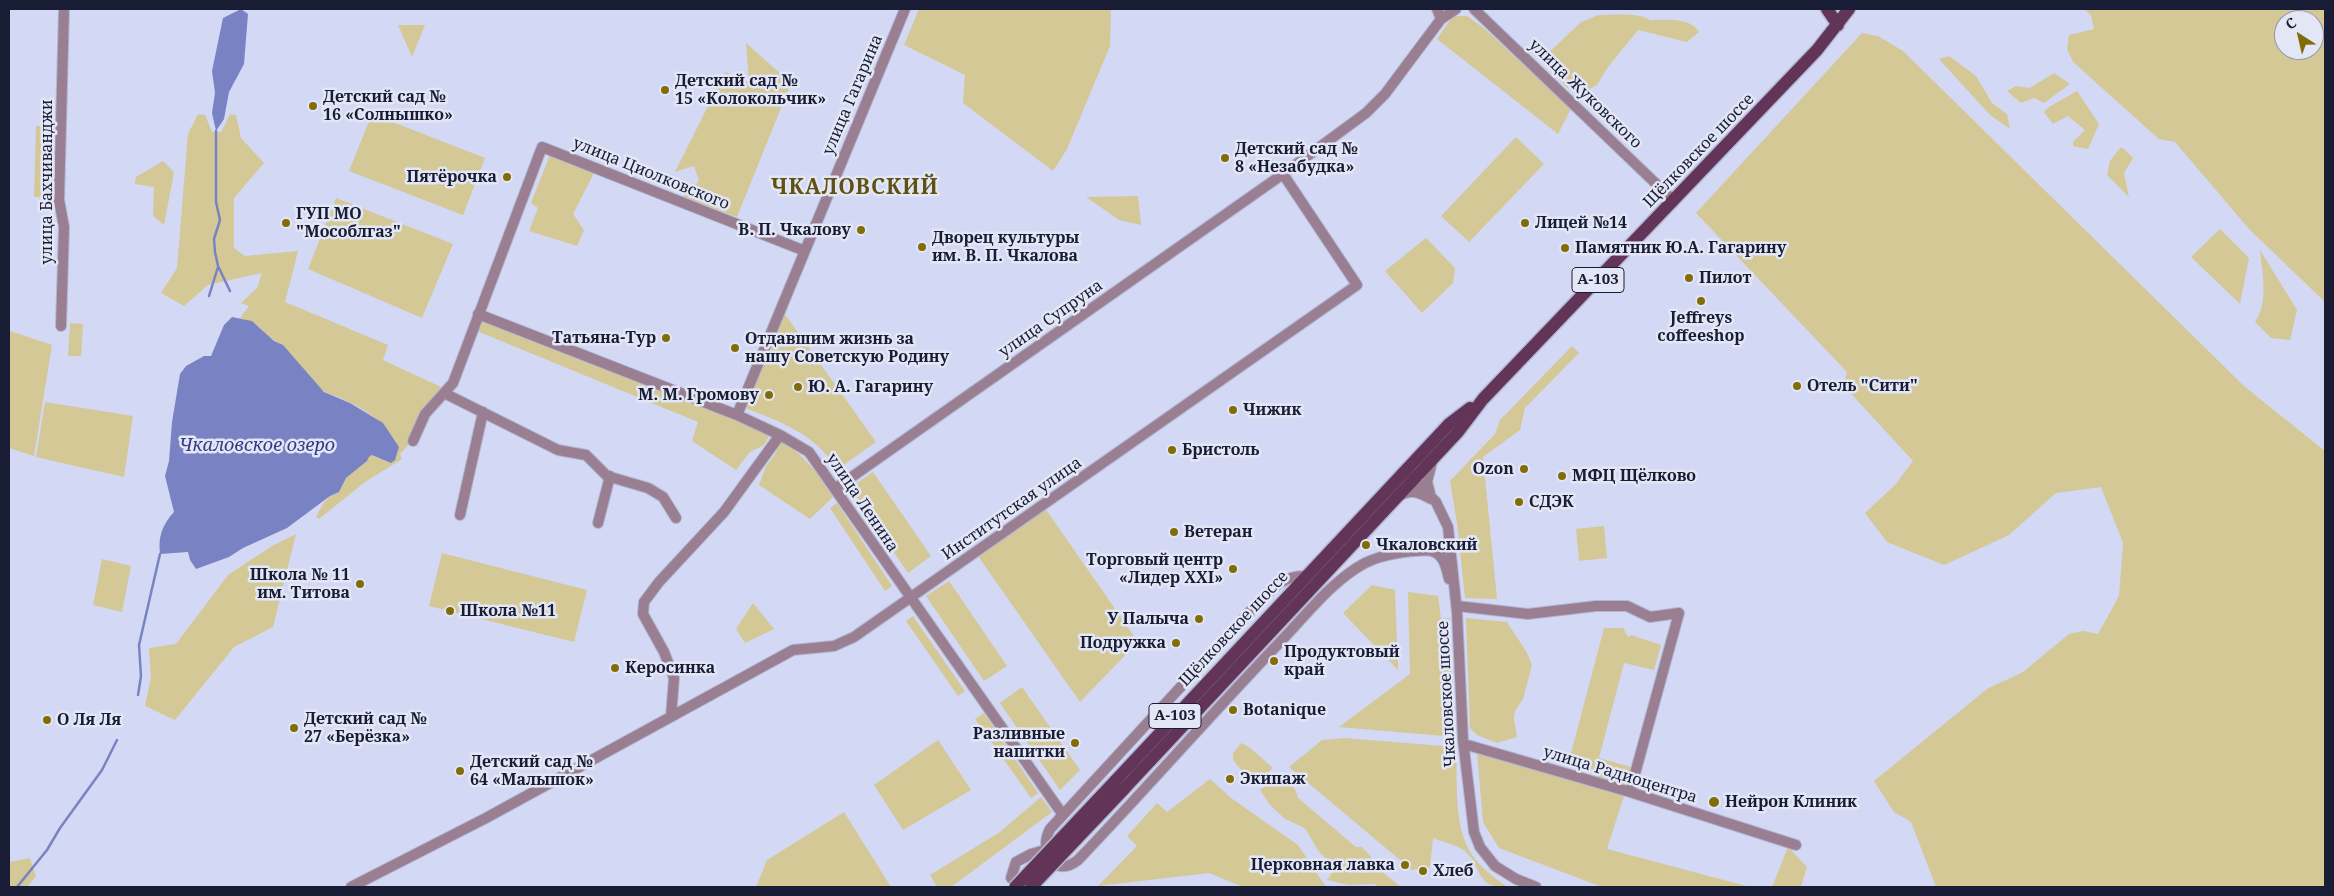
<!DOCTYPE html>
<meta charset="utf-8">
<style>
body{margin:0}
#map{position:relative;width:2334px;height:896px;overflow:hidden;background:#d3d8f4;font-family:"Noto Serif",serif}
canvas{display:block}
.frame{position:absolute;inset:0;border:10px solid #181c35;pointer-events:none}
.north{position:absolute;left:2274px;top:10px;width:50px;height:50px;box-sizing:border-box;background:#e3e6f4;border:1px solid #9295a8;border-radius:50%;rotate:325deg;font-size:14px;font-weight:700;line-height:20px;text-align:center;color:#181c35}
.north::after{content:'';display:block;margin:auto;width:18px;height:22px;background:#806d09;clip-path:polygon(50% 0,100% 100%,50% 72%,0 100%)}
</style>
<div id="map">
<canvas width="2334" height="896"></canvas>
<div class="frame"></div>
<div class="north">С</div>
</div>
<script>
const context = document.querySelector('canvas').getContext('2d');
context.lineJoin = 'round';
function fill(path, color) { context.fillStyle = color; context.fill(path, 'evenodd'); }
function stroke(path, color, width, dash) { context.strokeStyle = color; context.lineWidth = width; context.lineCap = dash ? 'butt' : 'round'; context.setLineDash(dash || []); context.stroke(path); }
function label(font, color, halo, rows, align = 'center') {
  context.font = font + ' "Noto Serif",serif'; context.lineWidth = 5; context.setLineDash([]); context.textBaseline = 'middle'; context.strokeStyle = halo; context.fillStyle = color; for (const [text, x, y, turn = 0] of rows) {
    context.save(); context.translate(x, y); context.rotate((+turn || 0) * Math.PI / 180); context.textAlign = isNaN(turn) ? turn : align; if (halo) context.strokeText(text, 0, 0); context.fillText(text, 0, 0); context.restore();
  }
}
const green = new Path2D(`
 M919 9H1111L1110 46 1067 149 1053 171 963 103 965 75 904 45Z
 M2085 9H2325V302L2249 229 2175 142 2159 139 2073 62 2067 49 2069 35 2094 29 2091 16ZM2284 20H2314V50H2284Z
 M1599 15C1614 15 1638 12 1650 20 1665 20 1691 17 1699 32L1687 42 1638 30 1608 67 1597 85 1579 95 1566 87 1541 60 1581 22Z
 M1453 16H1467L1485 29 1571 109 1558 134 1437 39Z
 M398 25H425L412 57Z
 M1862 33 1878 36 1903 51 2245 387 2325 451V887H1936L1911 822 1894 812 1874 781 1987 689 2023 672 2069 634 2083 631 2098 634 2119 596 2123 543 2101 487 2056 493 2009 535 1944 565 1887 542 1865 513 1895 485 1913 461 1844 386 1847 372 1696 213Z
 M746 43 791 83 737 217 683 197 699 181 694 166 675 172 725 72 749 82Z
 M1949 56 1976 76 1992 103 2007 114 2010 129 1990 115 1939 59Z
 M2054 73 2070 84 2044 103 2034 98 2021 103 2007 91 2016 86 2030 88Z
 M2077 91 2099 124 2088 149 2073 146V142L2085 130 2068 116 2053 124 2044 112 2049 107Z
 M198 114 205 115 212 132H221L230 114 236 115 241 138 264 163 234 198V248L245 256 298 251 285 302 388 345 383 360 441 387C431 412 419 435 400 454L402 459 365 482 319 519 316 517 324 502 330 496 339 492 346 478 367 461 369 457 372 455 391 463 398 452C389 422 365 409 338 397 334 395 328 394 324 391 309 382 294 359 283 345 265 338 262 323 240 318L249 306 241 303 257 288 262 273 208 285 184 306 161 293 177 268 188 134Z
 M372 114 485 158 463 215 349 171Z
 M36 126H52L50 197H34Z
 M1516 137 1544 164 1469 242 1441 216Z
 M2120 148H2123L2133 158 2124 173 2129 197 2107 175 2110 161Z
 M550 155 594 173 573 214 584 230 577 246 529 231 538 208 531 203Z
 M163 161 174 172 164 225 153 216 154 187 135 184 136 177Z
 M1138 196 1141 225 1119 220 1086 197Z
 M336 198 453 244 422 318 308 269Z
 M2220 229 2249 258 2240 304 2191 257Z
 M1426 238 1455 268 1453 283 1422 313 1385 271Z
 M2260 250 2297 310 2290 340 2271 338 2255 322C2269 303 2262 272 2260 250Z
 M784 313 876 442 838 469C812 432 783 423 743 407Z
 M481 320 735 418 769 436 764 445 750 452 736 470 692 441 698 422 477 331Z
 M70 323 83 324 81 356H68Z
 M10 331 52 345 34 456 9 448Z
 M1572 346 1579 353 1525 408 1520 430 1483 457 1497 599 1465 598 1457 523 1450 481 1495 434 1500 420Z
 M45 402 133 416 124 477 36 457Z
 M781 442C806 455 818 475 833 497L810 519 759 485 766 466 774 456Z
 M873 472 931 556 908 573 850 488Z
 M837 503 892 586 885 591 830 508Z
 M1045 508 1138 642 1080 702 978 556Z
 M1604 526 1607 558 1579 561 1576 529Z
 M296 534 273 627 234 647 175 720 145 706 151 677 149 648 176 644 228 575 272 546Z
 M442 553 587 590 574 642 429 606Z
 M102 559 131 566 122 612 93 605Z
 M949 581 1007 666 984 681 926 596Z
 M1372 585 1395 590 1398 670 1343 613Z
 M1408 592 1438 596 1441 619 1449 618 1455 737 1339 727 1410 674Z
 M753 603 774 629 745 643 736 629Z
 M913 616 965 691 958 696 906 621Z
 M1466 618 1507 622 1526 651 1532 665 1523 699 1515 711 1514 719 1517 737 1497 743 1477 735 1470 728Z
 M1604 628H1623L1628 637 1631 635 1661 645 1654 670 1624 663 1599 758 1631 767 1627 787 1601 780 1593 771 1573 766 1569 761Z
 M1022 687 1080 770 1060 790 1000 703Z
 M984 713 1038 793 1031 798 975 719Z
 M1344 738 1456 747C1458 783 1452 829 1475 859 1484 870 1496 879 1507 887 1474 887 1484 869 1466 852 1459 845 1442 842 1433 838L1430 867 1412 870 1289 767 1322 740Z
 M938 740 971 790 903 830 874 785Z
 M1241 743 1249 747 1273 768 1253 784 1233 760V753Z
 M1477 752 1624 796 1607 849 1750 887H1602L1499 848 1483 822Z
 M1280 775 1295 789 1298 798 1356 847H1362L1372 858V864L1401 887H1380L1374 884 1348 885 1327 880 1336 867 1319 852 1305 828 1285 819 1270 805 1260 790Z
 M1210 779 1231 798 1298 845 1326 887H1243L1209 873 1098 886 1137 846 1127 836 1157 803 1167 812Z
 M1041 797 1052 812 951 887H937L930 875 1000 832Z
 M844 812 891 887H756L767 860Z
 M1788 847 1807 867 1801 887H1772Z
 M30 858 36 876 27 887H9V862Z`);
const water = new Path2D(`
 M241 9 248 14 244 64 229 92 224 119 216 131 212 113 215 93 212 71 223 18Z
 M232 317 252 321 274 341 283 345 324 392 350 403 383 423 399 447 395 460 391 463 372 455 369 457 367 461 346 478 339 492 330 496 287 528 243 548 229 557 196 569 190 560 188 552 160 554C158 537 162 525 174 512L165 476 169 461 172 422 180 374 186 366 204 356H211L224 325Z`);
const stream = new Path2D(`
 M216 131V202L220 220 214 239 215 252 218 266 230 291
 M209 296 218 267
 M138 695 141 676 139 645 160 554
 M17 887 47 850 60 828 102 770 117 740`);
const minor = new Path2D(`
 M1437 9 1441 19
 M1474 9 1674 201
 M478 314 737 415 780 435 809 452 1063 815
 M61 326 64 227 59 200 64 9
 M444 393 558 450 586 455 607 476 648 488 663 497 676 518
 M737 415 905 9
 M413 441 425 414 453 383 542 147 805 251
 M1410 475 1436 502 1448 527 1457 612 1463 740 1474 832 1480 847 1495 866 1516 879 1536 887
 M836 488 1283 174 1366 113 1385 94 1441 19 1456 9
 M1430 493 1427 482 1432 462
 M1399 496C1412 489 1419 492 1431 499
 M460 515 483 412
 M598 523 610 476
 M1431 551C1444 554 1446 567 1449 579
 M1306 576C1282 575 1272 590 1256 605L1050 829C1038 851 1054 879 1078 860 1147 788 1213 712 1282 640 1307 614 1333 580 1365 563 1392 550 1422 551 1451 549
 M1457 606 1528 614 1596 606H1627L1650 617 1679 613 1630 792
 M671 717 674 678 664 652 643 614 644 602 659 582 724 512 780 435
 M1464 744 1630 792 1796 845
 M1011 878 1016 862 1031 854 1045 850
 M351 887 486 818 793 650 834 646 854 637 1357 285 1283 174`);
const major = new Path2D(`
 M1827 9 1838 25
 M1115 781 1449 424 1470 408
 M1124 789 1458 432 1483 399 1817 50 1849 9`);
const majorBridge = new Path2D(`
 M1015 887 1115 781
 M1031 887 1124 789`);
const markers = [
 [665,90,5,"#806d09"],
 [313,106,5,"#806d09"],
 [1225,158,5,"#806d09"],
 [507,177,5,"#806d09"],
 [286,223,5,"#806d09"],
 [1525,223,5,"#806d09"],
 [861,230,5,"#806d09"],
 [922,247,5,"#806d09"],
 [1565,248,5,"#806d09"],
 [1689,278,5,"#806d09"],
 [1701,301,5,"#806d09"],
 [666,338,5,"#806d09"],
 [735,348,5,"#806d09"],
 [1797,386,5,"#806d09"],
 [798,387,5,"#806d09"],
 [769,395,5,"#806d09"],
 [1233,410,5,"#806d09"],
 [1172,450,5,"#806d09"],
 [1524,469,5,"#806d09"],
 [1562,476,5,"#806d09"],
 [1519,502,5,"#806d09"],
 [1174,532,5,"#806d09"],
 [1366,545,5,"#806d09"],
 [1233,569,5,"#806d09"],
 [360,584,5,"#806d09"],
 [450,611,5,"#806d09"],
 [1199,619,5,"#806d09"],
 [1176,643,5,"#806d09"],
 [1274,661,5,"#806d09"],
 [615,668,5,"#806d09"],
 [1233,710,5,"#806d09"],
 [47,720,5,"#806d09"],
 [294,728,5,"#806d09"],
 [1075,743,5,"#806d09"],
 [460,771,5,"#806d09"],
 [1230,779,5,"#806d09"],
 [1714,802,6,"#806d09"],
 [1405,865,5,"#806d09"],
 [1423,871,5,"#806d09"]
];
const shields = [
 [1598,280,52],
 [1175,716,52]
];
const shieldNames = [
 ["А-103",1598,280],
 ["А-103",1175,716]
];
const poiNames = [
 ["Детский сад №",675,81],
 ["15 «Колокольчик»",675,99],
 ["Детский сад №",323,97],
 ["16 «Солнышко»",323,115],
 ["Детский сад №",1235,149],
 ["8 «Незабудка»",1235,167],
 ["Пятёрочка",497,177,"right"],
 ["ГУП МО",296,214],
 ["\"Мособлгаз\"",296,232],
 ["Лицей №14",1535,223],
 ["В. П. Чкалову",851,230,"right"],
 ["Дворец культуры",932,238],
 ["им. В. П. Чкалова",932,256],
 ["Памятник Ю.А. Гагарину",1575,248],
 ["Пилот",1699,278],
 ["Jeffreys",1701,318,"center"],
 ["coffeeshop",1701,336,"center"],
 ["Татьяна-Тур",656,338,"right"],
 ["Отдавшим жизнь за",745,339],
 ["нашу Советскую Родину",745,357],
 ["Отель \"Сити\"",1807,386],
 ["Ю. А. Гагарину",808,387],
 ["М. М. Громову",759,395,"right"],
 ["Чижик",1243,410],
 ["Бристоль",1182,450],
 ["Ozon",1514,469,"right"],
 ["МФЦ Щёлково",1572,476],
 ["СДЭК",1529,502],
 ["Ветеран",1184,532],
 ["Чкаловский",1376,545],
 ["Торговый центр",1223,560,"right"],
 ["«Лидер XXI»",1223,578,"right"],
 ["Школа № 11",350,575,"right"],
 ["им. Титова",350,593,"right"],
 ["Школа №11",460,611],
 ["У Палыча",1189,619,"right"],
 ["Подружка",1166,643,"right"],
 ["Продуктовый",1284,652],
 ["край",1284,670],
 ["Керосинка",625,668],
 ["Botanique",1243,710],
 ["Детский сад №",304,719],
 ["27 «Берёзка»",304,737],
 ["О Ля Ля",57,720],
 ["Разливные",1065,734,"right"],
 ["напитки",1065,752,"right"],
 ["Детский сад №",470,762],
 ["64 «Малышок»",470,780],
 ["Экипаж",1240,779],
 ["Нейрон Клиник",1725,802],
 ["Церковная лавка",1395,865,"right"],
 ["Хлеб",1433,871]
];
const streetNames = [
 ["улица Жуковского",1585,94,44],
 ["улица Гагарина",853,95,-67],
 ["Щёлковское шоссе",1699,151,-46],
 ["улица Циолковского",651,174,22],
 ["улица Бахчиванджи",47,182,-90],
 ["улица Супруна",1051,319,-35],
 ["улица Ленина",862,503,56],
 ["Институтская улица",1012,509,-35],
 ["Щёлковское шоссе",1234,629,-47],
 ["Чкаловское шоссе",1447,694,-93],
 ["улица Радиоцентра",1620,775,17]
];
const waterNames = [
 ["Чкаловское озеро",257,446]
];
const districtNames = [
 ["ЧКАЛОВСКИЙ",855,188]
];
fill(green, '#d4c896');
fill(water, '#7983c4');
stroke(stream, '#7983c4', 2.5);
stroke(minor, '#b1b6d2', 12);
stroke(major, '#b1b6d2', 15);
stroke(minor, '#9a7f92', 10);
stroke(major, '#623457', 12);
stroke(majorBridge, '#b1b6d2', 15, []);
stroke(majorBridge, '#623457', 12);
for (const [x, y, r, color] of markers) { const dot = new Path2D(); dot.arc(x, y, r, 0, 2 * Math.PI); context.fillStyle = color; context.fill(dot); stroke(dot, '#e3e6f4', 2); }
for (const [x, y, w] of shields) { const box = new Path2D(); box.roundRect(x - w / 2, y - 12.5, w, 25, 4); context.fillStyle = '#e3e6f4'; context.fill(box); stroke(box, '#181c35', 1); }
label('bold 15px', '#181c35', null, shieldNames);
label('bold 16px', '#181c35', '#e3e6f4', poiNames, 'left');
label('16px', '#181c35', '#e3e6f4', streetNames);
label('italic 18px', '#343886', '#e3e6f4', waterNames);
context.letterSpacing = '1px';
label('bold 21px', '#5e5113', '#e3e6f4', districtNames);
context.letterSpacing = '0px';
</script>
